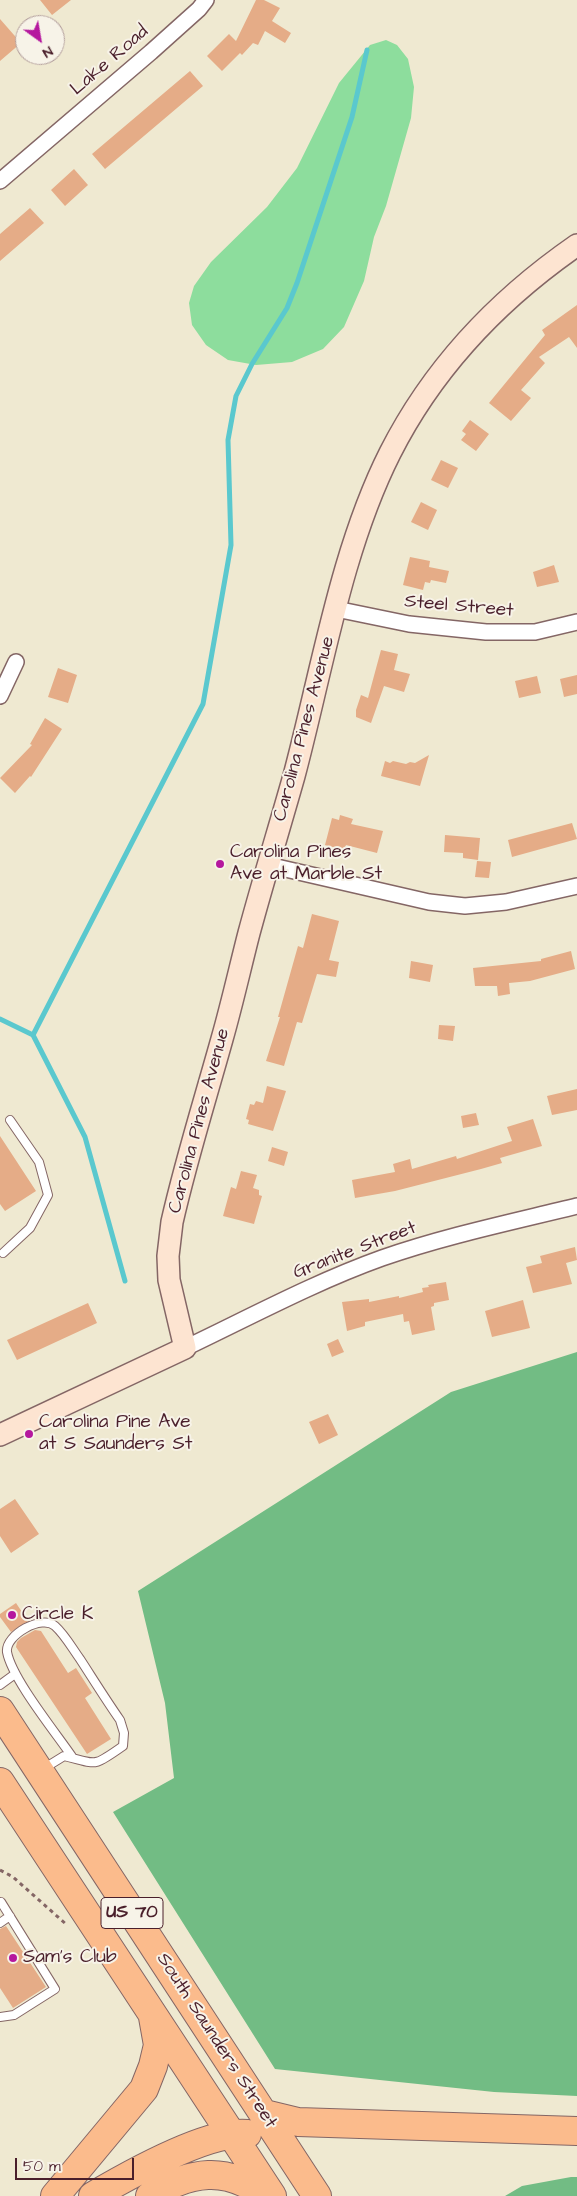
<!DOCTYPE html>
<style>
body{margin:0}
#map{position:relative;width:577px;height:2196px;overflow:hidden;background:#efe9d1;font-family:"Architects Daughter",sans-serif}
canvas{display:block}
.north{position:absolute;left:15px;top:15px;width:50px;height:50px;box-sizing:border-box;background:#f7f3e8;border:1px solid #b29e9c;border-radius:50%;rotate:148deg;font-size:14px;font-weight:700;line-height:20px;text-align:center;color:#4a1f2b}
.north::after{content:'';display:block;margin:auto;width:18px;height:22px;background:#b5179e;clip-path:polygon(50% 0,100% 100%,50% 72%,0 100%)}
.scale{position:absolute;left:15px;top:2158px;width:119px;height:22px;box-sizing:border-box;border:2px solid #4a1f2b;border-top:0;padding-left:6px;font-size:15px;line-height:18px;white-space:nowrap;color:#4a1f2b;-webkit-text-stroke:4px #f7f3e8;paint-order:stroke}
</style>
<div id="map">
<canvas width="577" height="2196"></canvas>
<div class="north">N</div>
<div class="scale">50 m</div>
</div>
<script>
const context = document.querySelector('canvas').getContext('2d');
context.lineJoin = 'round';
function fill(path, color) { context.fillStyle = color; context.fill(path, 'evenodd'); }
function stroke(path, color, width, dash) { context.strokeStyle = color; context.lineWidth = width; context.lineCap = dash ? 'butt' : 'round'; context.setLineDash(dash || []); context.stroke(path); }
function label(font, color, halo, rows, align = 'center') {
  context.font = font + ' "Architects Daughter",sans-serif'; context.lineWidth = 4; context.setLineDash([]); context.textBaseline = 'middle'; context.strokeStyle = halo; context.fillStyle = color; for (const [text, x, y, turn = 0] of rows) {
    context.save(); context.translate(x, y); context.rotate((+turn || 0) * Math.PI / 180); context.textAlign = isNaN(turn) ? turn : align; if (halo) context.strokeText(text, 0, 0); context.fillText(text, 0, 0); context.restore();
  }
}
const green = new Path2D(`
 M386 40 397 45 408 59 414 87 411 118 386 206 374 237 364 281 344 327 323 349 292 362 256 365 228 360 206 345 192 325 189 303 194 286 211 262 267 207 297 168 339 83 370 45Z`);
const forest = new Path2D(`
 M577 1352V2096L494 2092 275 2069 113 1812 174 1778 165 1703 138 1591 451 1392Z
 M571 2177H577V2196H505L522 2186Z`);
const stream = new Path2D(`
 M0 1019 33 1035 85 1137 125 1281
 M33 1035 203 704 231 545 228 440 236 396 252 364 287 308 297 283 352 117 367 50`);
const building = new Path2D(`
 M40 0H71L52 15Z
 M256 0H264L280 8 272 21 291 33 285 43 265 31 258 45 253 43 242 55 240 53 222 71 207 56 229 34 236 41Z
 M0 19 21 43 0 61Z
 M190 71 203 86 105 169 92 154Z
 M74 169 88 185 65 206 51 190Z
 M30 208 44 223 0 261V234Z
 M577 305V348L569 337 539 357 545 363 521 390 531 398 511 421 489 403 545 335 542 330Z
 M470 420 489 434 476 451 461 440 466 434 462 431Z
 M441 460 458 468 448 488 431 480Z
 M421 502 437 510 428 530 411 522Z
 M410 557 430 561 429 567 449 571 446 583 431 580 430 583 425 582 423 590 403 585Z
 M554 565 559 582 537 587 533 572Z
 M381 650 398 654 394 670 410 674 404 692 384 686 371 723 356 717V710L361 695 368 698Z
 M58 668 77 675 68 703 48 697Z
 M577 675V694L564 697 560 679Z
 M537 676 541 693 519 698 515 681Z
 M45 718 62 729 31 777 30 776 15 793 0 778 32 745 30 744Z
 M429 755 420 786 381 776 385 761 390 763 393 761 406 764 410 762 415 763Z
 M340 815 353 819 351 824 383 831 377 853 346 845 344 850 325 845 332 818 339 820Z
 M572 823 577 839 512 857 508 840Z
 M445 835 480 838 478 860 463 858V853L444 852Z
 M477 861 491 862 489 878 475 877Z
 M312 914 339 921 329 960 339 962 336 977 317 974 302 1023 297 1022 284 1066 266 1061 280 1017H278L298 946 303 948Z
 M571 951 575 969 530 981 509 983 510 994 498 996 497 986H475L473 968 541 961V959Z
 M411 961 433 965 430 982 409 978Z
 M439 1025 455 1026 453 1041 438 1039Z
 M267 1086 286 1091 273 1131 248 1124 249 1120 246 1119 250 1104 254 1105 256 1101 263 1103Z
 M577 1089V1110L552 1115 547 1096Z
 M476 1113 479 1125 463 1128 461 1116Z
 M533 1119 542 1146 500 1158 502 1163 481 1169 395 1191 355 1198 352 1180 395 1172 393 1164 410 1159 412 1169 456 1156 457 1159 512 1141 507 1127Z
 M0 1136 36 1191 5 1211 0 1204Z
 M272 1147 288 1152 284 1166 268 1161Z
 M241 1171 257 1175 253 1188 259 1190V1195L262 1196 254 1224 223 1216 231 1187 236 1189Z
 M575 1247 577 1260 566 1263 572 1284 533 1293 526 1267 542 1263 540 1256Z
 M446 1282 449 1300 434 1303V1306L431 1307 435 1330 412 1335 409 1321 404 1322 403 1314 365 1322V1326L347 1331 342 1302 369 1299V1302L399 1296V1298L423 1292 422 1288 429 1287 428 1285Z
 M523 1300 530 1328 492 1337 485 1311Z
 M88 1303 97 1323 17 1360 7 1340Z
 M338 1339 344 1352 332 1357 327 1344Z
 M328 1414 338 1435 319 1444 309 1422Z
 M15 1499 39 1534 11 1553 0 1536V1509Z
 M16 1603 28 1621 11 1632 0 1617V1614Z
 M35 1630 41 1631 68 1673 76 1668 92 1693 85 1698 111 1739 87 1754 16 1647 17 1642 21 1638Z
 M6 1926 46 1987 13 2008 0 1988V1929Z`);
const path = new Path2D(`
 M0 1870 13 1877 67 1925`);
const lane = new Path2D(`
 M3 1253 30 1228 48 1195 39 1162 10 1120
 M0 1685 15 1674
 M43 1769 64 1756C98 1764 92 1768 123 1746L124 1733 120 1720C106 1700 93 1679 80 1659 72 1648 65 1635 55 1626 42 1614 5 1635 7 1652 12 1679 56 1733 73 1758
 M0 1923 10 1916
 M0 2017 14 2015 55 1989 1 1902`);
const street = new Path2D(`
 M0 181 151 52 199 9 206 0
 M336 609 409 624 486 632H535L577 622
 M0 696 16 662
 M268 865 429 902 465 906 506 902 577 886
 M185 1348C250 1317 315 1282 382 1258 445 1236 512 1222 577 1206`);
const secondary = new Path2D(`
 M0 1435 185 1348 169 1280 168 1256 172 1222C186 1160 205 1100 222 1039 232 1004 240 968 249 933 263 881 279 829 294 776 322 671 341 550 390 453 433 368 499 299 577 245`);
const highway = new Path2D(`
 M0 1711 317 2196
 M0 1782 272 2196
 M265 2114 298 2122 577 2131
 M55 2196 144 2089 153 2066 158 2045 153 2017
 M93 2196C127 2176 208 2130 247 2134
 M150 2196C190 2171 227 2165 265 2196`);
const markers = [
 [220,864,5,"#b5179e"],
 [29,1434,5,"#b5179e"],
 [12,1615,5,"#b5179e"],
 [13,1958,5,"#b5179e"]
];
const shields = [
 [132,1913,62]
];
const shieldNames = [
 ["US 70",132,1913]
];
const streetNames = [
 ["Lake Road",110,61,-41],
 ["Steel Street",459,607,5],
 ["Carolina Pines Avenue",305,729,-75],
 ["Carolina Pines Avenue",200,1121,-75],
 ["Granite Street",355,1251,-21],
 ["South Saunders Street",216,2041,57]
];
const poiNames = [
 ["Carolina Pines",230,853],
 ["Ave at Marble St",230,875],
 ["Carolina Pine Ave",39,1423],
 ["at S Saunders St",39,1445],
 ["Circle K",22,1615],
 ["Sam's Club",23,1958]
];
fill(green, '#8ddd9d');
fill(forest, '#72bc84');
stroke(stream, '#5ac8ce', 5);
fill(building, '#e5ac87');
stroke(lane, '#846665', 10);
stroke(street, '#846665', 18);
stroke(secondary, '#846665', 24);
stroke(highway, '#846665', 30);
stroke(path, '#846665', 3, [4, 4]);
stroke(lane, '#fff', 8);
stroke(street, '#fff', 15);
stroke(secondary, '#fde4d1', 21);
stroke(highway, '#fbbb8c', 28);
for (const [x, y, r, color] of markers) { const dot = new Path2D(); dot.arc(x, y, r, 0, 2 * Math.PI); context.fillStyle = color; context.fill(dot); stroke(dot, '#f7f3e8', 2); }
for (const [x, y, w] of shields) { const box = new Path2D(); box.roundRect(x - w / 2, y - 15.5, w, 31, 4); context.fillStyle = '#f7f3e8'; context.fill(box); stroke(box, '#4a1f2b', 1); }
label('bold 18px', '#4a1f2b', null, shieldNames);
label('19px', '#4a1f2b', '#f7f3e8', streetNames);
label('19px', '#4a1f2b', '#f7f3e8', poiNames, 'left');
</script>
